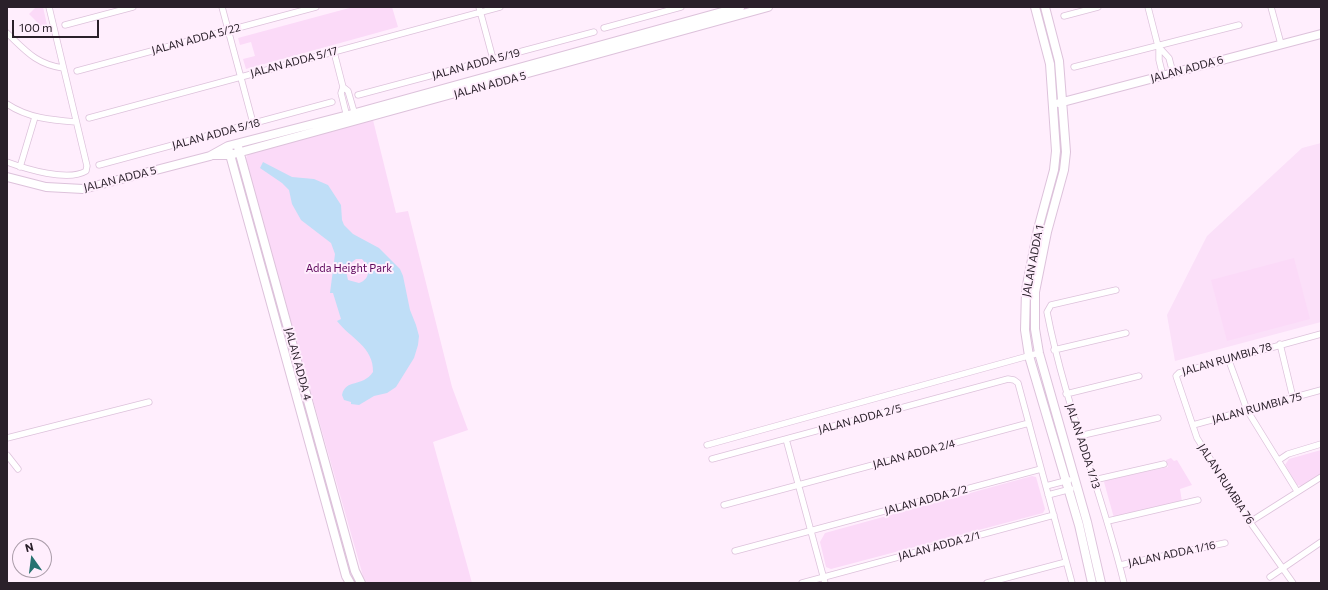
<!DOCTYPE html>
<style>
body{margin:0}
#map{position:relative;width:1328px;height:590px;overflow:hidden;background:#ffeefd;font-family:Commissioner,sans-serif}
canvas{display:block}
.frame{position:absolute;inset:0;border:8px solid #2a202a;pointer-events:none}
.north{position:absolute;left:12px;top:538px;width:40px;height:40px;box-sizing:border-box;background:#ffeefd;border:1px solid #aa9ca9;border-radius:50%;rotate:346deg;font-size:11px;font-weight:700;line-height:16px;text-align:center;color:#2a202a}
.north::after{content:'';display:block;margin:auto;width:14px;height:18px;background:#277271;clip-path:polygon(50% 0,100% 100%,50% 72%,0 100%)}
.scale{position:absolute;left:12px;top:20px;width:87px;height:18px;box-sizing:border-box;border:2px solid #2a202a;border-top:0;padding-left:5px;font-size:12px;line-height:14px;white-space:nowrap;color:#2a202a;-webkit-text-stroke:3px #ffeefd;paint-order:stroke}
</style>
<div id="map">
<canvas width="1328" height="590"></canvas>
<div class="frame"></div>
<div class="north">N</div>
<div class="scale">100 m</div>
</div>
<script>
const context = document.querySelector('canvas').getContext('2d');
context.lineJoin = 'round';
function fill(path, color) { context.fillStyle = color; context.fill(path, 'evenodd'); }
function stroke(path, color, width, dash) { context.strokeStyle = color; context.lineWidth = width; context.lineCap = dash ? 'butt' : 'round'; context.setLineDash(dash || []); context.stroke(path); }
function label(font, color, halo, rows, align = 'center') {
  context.font = font + ' Commissioner,sans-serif'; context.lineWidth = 4; context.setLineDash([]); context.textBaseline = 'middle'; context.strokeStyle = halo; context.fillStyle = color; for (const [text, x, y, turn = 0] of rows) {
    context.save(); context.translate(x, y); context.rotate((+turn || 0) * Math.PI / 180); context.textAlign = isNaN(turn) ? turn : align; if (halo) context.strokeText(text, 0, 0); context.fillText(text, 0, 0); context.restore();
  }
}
const built = new Path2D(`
 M1321 143V322L1175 361 1167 315 1207 236 1302 148Z`);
const green = new Path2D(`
 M36 7H43L49 34 29 14Z
 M353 7H392L398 27 246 69 243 59 255 56 251 42 240 45 238 38Z
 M373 120 396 213 408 211 452 387 468 430 433 442 472 583H367L363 576 245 160 249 152Z
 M1294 258 1310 319 1227 341 1211 280Z
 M1321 450V473L1302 486 1297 485 1285 465 1289 459Z
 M1171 458 1174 461 1177 460 1192 485 1180 489 1182 502 1114 518 1104 482 1106 480 1168 467 1166 460Z
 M1032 476 1036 477 1045 509 1043 513 831 569 826 567 820 542 825 533Z`);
const water = new Path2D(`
 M263 162 292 177 314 179 328 185 341 205 342 220 344 225 353 234 379 248 400 269 403 276 410 310 416 325 419 336 418 345 414 358 396 387 387 393 374 396 359 405 351 404V402L344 400 342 395C346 378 362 388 373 372 374 347 350 338 337 321L341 319 333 293H330L335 254 331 243 301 220 292 204 289 190 282 183 260 168ZM356 259H362C370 268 371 279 359 283L348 280 346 271 348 265Z`);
const street = new Path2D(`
 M222 7 253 123
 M479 7 493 59
 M1148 7 1158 46 1169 58 1173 73
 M1271 7 1281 44
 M1064 16 1098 7
 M65 25 133 7
 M604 28 681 7
 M7 33C26 51 36 64 63 68
 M1159 47V60L1163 76
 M334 52 343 87
 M1074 67 1239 25
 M77 71 316 7
 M343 87 341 93 347 117
 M343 87 348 91 355 115
 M358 95 594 32
 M7 104C28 118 51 120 76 122
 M89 118 500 7
 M7 162C26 169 68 182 86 171L87 166 49 7
 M99 165 332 102
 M20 167 35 117
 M1116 290 1051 305 1047 312C1065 405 1102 492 1124 583
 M1280 344 1293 398
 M1054 350 1126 333
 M1228 358 1247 410 1297 491
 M1066 394 1139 376
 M1193 425 1321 390
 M1079 436 1158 418
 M7 438 149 402
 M786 439 825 583
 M707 445 1039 353
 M7 455 18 469
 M712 459 1008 379 1014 380 1018 383 1072 583
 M1279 460 1288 454 1321 444
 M1094 480 1164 464
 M1046 486 1069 480
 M1048 495 1071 489
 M724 505 1029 423
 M1108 521 1198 500
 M1250 522 1321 477
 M735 551 1041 469
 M1120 565 1225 543
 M1270 577 1321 542
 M802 583 1054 515
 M987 583 1066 562
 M1293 583 1250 522 1197 438 1176 376 1179 373 1321 334`);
const secondary = new Path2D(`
 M1035 7 1050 64 1056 151 1054 170 1038 229 1026 290 1025 330 1029 356 1079 525 1092 583
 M1045 7 1059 61 1066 152 1064 170 1047 232 1035 292V329L1039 353 1087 522 1101 583
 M1059 103 1321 34
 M238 147 355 571 361 583
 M229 151 346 576 350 583
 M213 155H230L768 7
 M7 177 46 187 83 189 210 156 228 146 352 114 740 7`);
const streetNames = [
 ["JALAN ADDA 5/22",196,39,-15],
 ["JALAN ADDA 5/17",294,62,-15],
 ["JALAN ADDA 5/19",476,64,-15],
 ["JALAN ADDA 6",1187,69,-15],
 ["JALAN ADDA 5",490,85,-15],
 ["JALAN ADDA 5/18",216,134,-15],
 ["JALAN ADDA 5",120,179,-14],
 ["JALAN ADDA 1",1033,261,-79],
 ["JALAN RUMBIA 78",1227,359,-16],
 ["JALAN ADDA 4",298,364,75],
 ["JALAN RUMBIA 75",1257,408,-15],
 ["JALAN ADDA 2/5",860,419,-15],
 ["JALAN ADDA 1/13",1083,446,72],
 ["JALAN ADDA 2/4",914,454,-15],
 ["JALAN RUMBIA 76",1226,484,57],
 ["JALAN ADDA 2/2",926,500,-15],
 ["JALAN ADDA 2/1",939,546,-15],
 ["JALAN ADDA 1/16",1172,554,-12]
];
const parkNames = [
 ["Adda Height Park",349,268]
];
fill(built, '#fbe0f9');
fill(green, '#fbdaf8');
fill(water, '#bfdef7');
stroke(street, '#ddc2db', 7);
stroke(secondary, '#ddc2db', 10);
stroke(street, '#fff', 5.5);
stroke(secondary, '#fff', 8);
label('11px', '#2a202a', '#ffeefd', streetNames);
label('11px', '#5d065b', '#ffeefd', parkNames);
</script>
